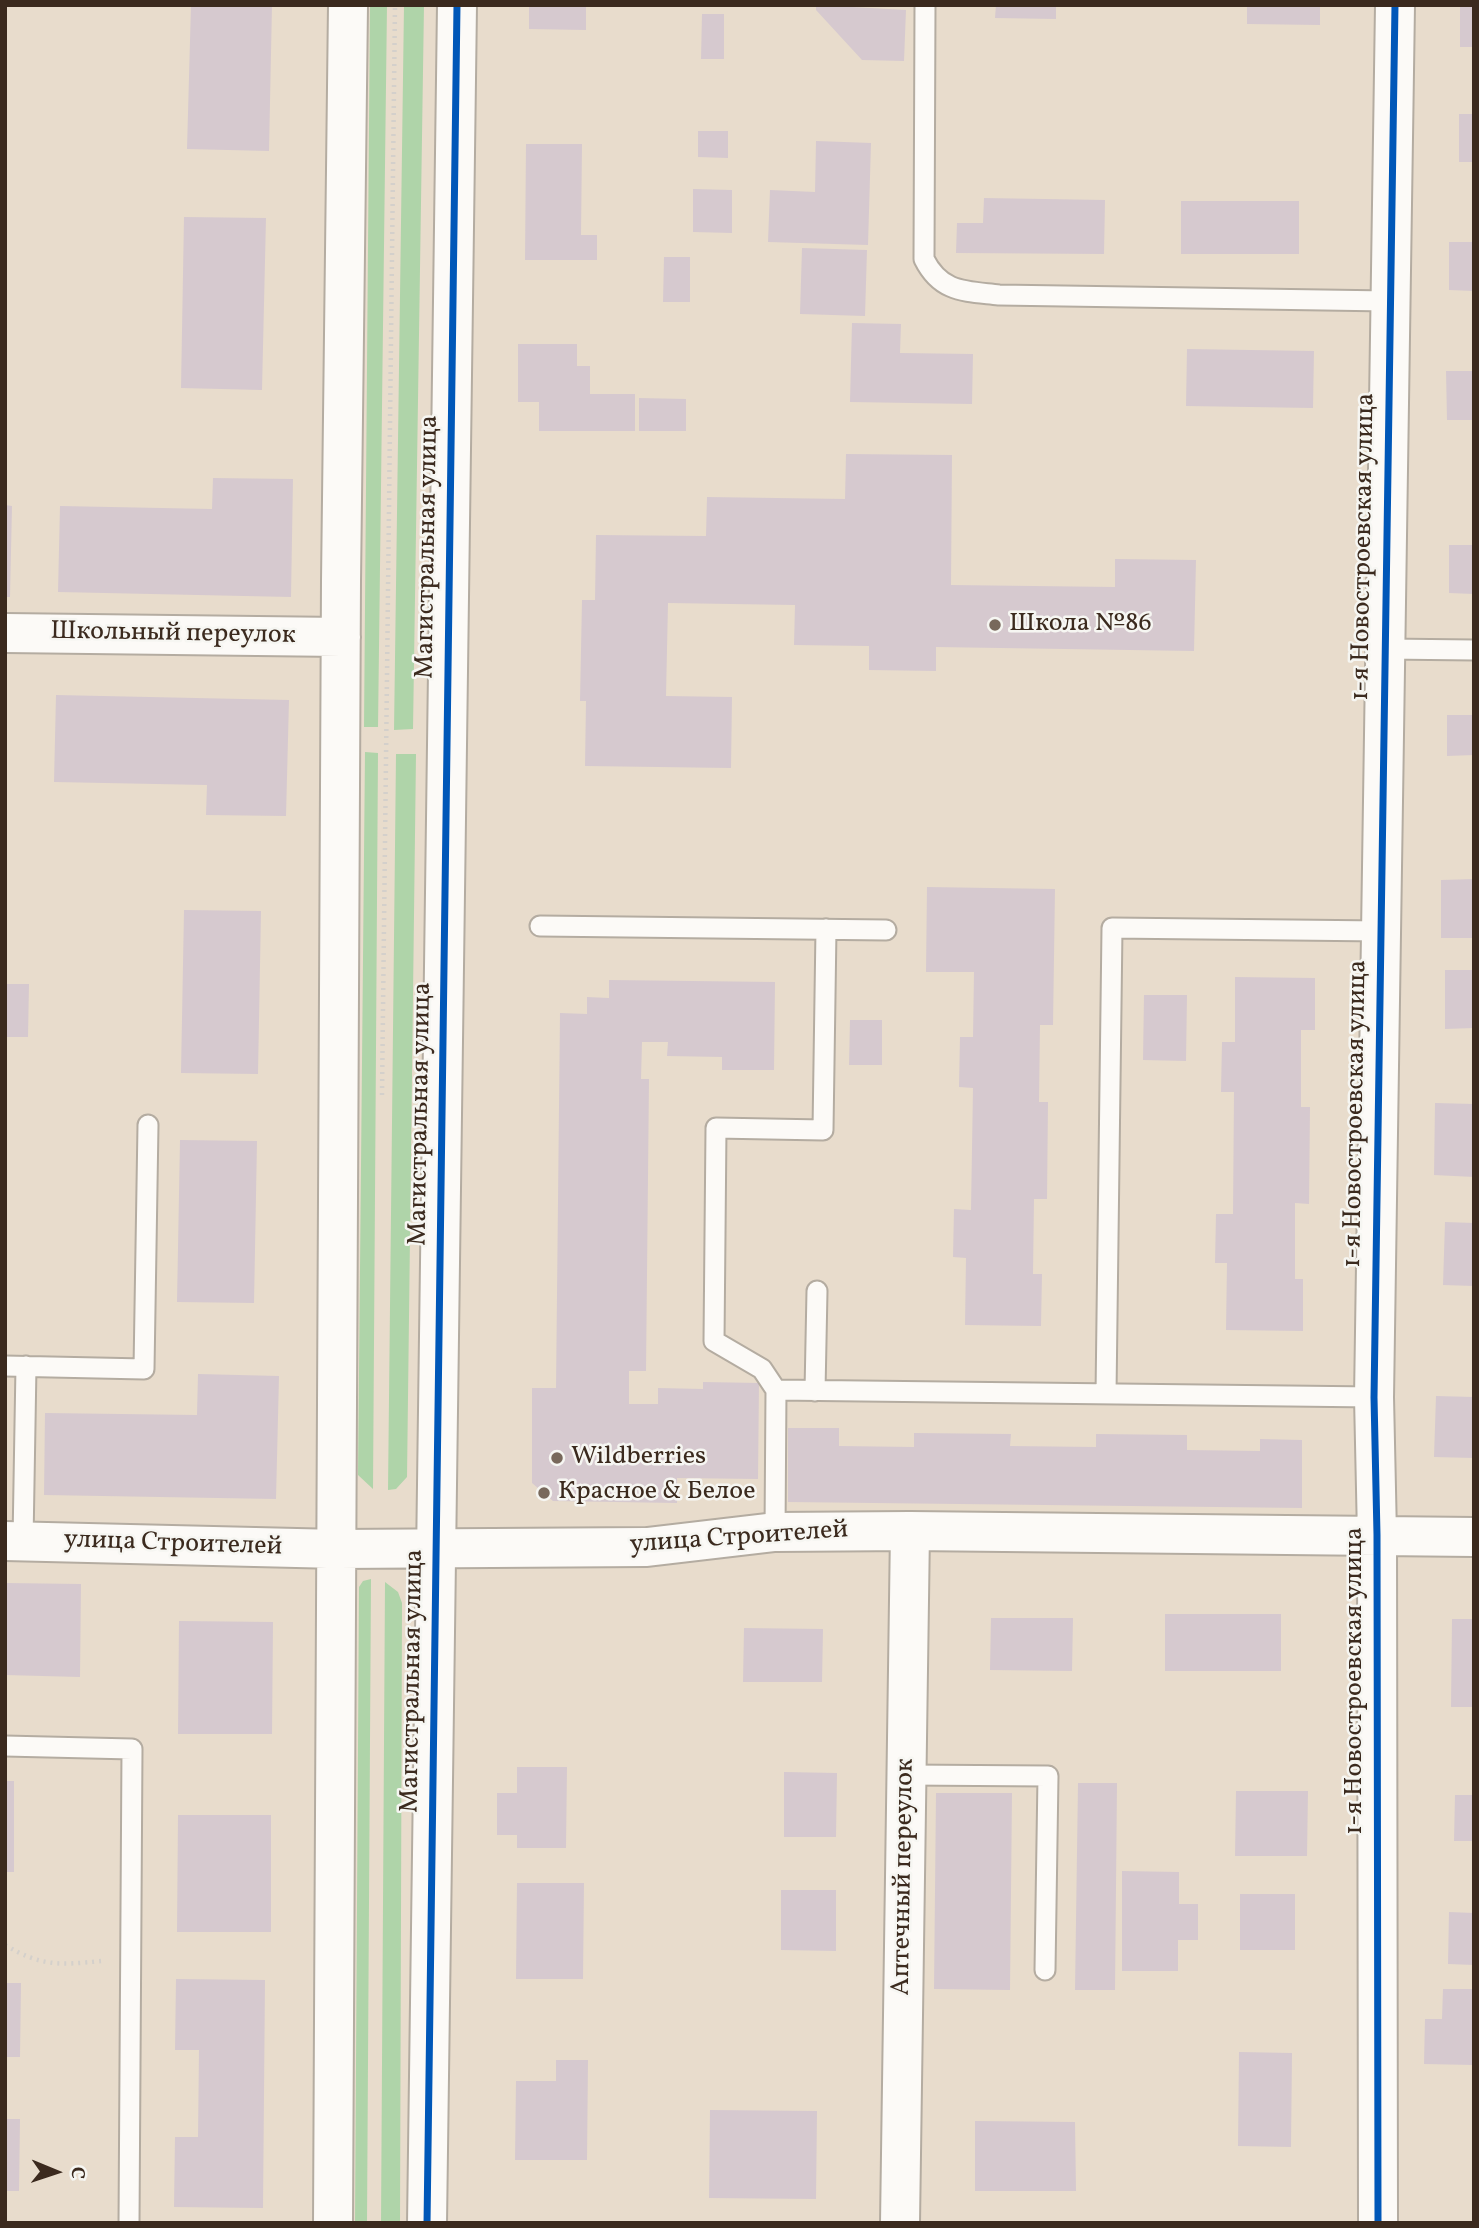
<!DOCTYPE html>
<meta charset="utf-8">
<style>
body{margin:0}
#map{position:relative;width:1479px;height:2228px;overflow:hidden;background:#e8dccc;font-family:Vollkorn,serif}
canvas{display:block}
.frame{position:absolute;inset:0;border:7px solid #3b2a1e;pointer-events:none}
.north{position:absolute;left:21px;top:2137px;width:70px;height:70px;-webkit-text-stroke:5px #f6f6f2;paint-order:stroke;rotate:92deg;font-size:19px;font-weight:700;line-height:28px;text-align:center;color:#3b2a1e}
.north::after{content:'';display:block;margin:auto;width:24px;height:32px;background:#3b2a1e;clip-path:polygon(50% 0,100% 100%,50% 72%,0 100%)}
</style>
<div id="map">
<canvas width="1479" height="2228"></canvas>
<div class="frame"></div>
<div class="north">С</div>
</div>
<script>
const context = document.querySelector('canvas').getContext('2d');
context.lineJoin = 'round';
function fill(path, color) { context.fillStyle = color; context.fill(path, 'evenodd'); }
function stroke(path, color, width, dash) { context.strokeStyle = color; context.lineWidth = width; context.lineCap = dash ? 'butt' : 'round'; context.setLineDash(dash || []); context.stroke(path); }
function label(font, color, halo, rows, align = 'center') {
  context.font = font + ' Vollkorn,serif'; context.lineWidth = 5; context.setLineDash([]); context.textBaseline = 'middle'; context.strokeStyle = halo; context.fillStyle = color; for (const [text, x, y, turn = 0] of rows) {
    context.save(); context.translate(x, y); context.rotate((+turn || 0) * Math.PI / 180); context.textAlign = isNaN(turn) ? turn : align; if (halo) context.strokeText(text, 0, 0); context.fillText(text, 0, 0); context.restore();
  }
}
const green = new Path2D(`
 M370 5H387L378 727H364Z
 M404 5H424L413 729 394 730Z
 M365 752 378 753 373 1489 358 1475Z
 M396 754H416L407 1477 396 1489 388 1490Z
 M371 1579 367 2223H355L359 1587 363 1581Z
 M385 1582 398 1592 402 1603 400 2223H381Z`);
const building = new Path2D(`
 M191 5H272L269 151 187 149Z
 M529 5H586V30L529 29Z
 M816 5 906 10 904 61 862 60 816 10Z
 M996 5H1056V19L995 18Z
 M1247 5H1320V25L1247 24Z
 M1460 5H1474V47H1460Z
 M702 14H724V59H701Z
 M1459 114H1474V162H1459Z
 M698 131H728V158L698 157Z
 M816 141 871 143 868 245 768 242 770 190 815 192Z
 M526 144H582L581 235H597V260H525Z
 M693 189 732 190V233L693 232Z
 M984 198 1105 200 1104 254 956 253 957 223H983Z
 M1181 201H1299V254H1181Z
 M184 217 266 218 262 390 181 388Z
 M1449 242H1474V291L1449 290Z
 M802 248 867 250 865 316 800 314Z
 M664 257H690V302H663Z
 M852 323 901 324 900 353 973 354 972 404 850 402Z
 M518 344H577V366H590V394H635V431H539V402H518Z
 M1187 349 1314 351 1313 408 1186 406Z
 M1446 371H1474V420H1447Z
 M639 398 686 399V431H639Z
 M846 454 952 455 951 585 1115 587V559L1196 560 1194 651 936 647V671L869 670V646L794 645 795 605 668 603 666 696 732 697 731 768 585 766 586 701H580L582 600H595L596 535 706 536 707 497 845 499Z
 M213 478 293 479 291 597 58 592 60 506 212 509Z
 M5 505 12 506 10 597H5Z
 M1449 545H1474V594L1449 593Z
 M56 695 289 700 286 816 206 815 207 785 54 782Z
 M1447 715H1474V755L1447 756Z
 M1474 879V938H1441V880Z
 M927 887 1055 889 1053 1025H1040L1039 1102H1048L1047 1199H1034L1033 1274H1042L1041 1326 965 1325 966 1258 953 1257 954 1209 971 1210 973 1088 959 1087 960 1037H973L974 972H926Z
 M184 910 261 911 258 1074 181 1073Z
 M1445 970H1474V1028L1445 1029Z
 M1235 977 1315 978V1030H1301V1107H1310L1309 1204 1295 1203V1279H1303V1331L1226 1330 1227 1263H1215L1216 1214H1233L1234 1092H1221L1222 1042H1235Z
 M609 980 775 982 774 1070H722V1057L667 1056 668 1042H642L641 1079H649L646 1371H629V1404H658V1388L703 1389V1382L759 1383 758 1479 677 1478V1503L553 1501 532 1483V1388H556L560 1013 587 1014V997L609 998Z
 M5 984H29L28 1037H5Z
 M1144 995H1187L1186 1061 1143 1060Z
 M850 1020H882V1065H849Z
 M1435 1103 1474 1104V1177L1434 1175Z
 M180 1140 257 1141 254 1303 177 1302Z
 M1445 1222 1474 1223V1286L1443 1285Z
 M198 1374 279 1376 276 1499 44 1495 45 1413 197 1415Z
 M1436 1396 1474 1397V1458L1434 1457Z
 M788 1428H839V1446L914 1447V1433L1011 1434 1010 1446 1096 1447V1434L1187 1435V1450L1260 1451V1439L1302 1440V1508L788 1502Z
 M5 1583 81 1584 80 1677 5 1675Z
 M1165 1614H1281V1671H1165Z
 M991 1618H1073L1072 1671 990 1670Z
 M1452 1619H1474V1707H1451Z
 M179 1621 273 1622 272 1734H178Z
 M744 1628 823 1629 822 1682H743Z
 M517 1767H567L566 1848H517V1835H497V1793H517Z
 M784 1772 837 1773 836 1837H784Z
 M5 1781H14V1872H5Z
 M1078 1783H1117L1115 1990H1075Z
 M1236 1791H1308L1307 1856H1235Z
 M936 1793H1012L1010 1990 934 1989Z
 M1455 1795H1474V1841H1454Z
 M178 1815H271V1932H177Z
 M1122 1871 1179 1872V1904H1198V1940H1178V1971H1122Z
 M517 1883H584L583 1979H516Z
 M781 1890H836V1951L781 1950Z
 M1240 1894H1295V1950H1240Z
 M1449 1912 1474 1913V1965L1448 1964Z
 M176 1979 265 1980 263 2208 174 2207 175 2137H198L199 2050H175Z
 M5 1983H21L20 2057H5Z
 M1443 1989H1474V2065L1424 2064 1425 2019H1442Z
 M1239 2052 1292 2053 1291 2147 1238 2146Z
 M556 2060H588L587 2160H515L516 2081H556Z
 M710 2110 817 2111 816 2199 709 2198Z
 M5 2119H20L19 2191H5Z
 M975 2121 1075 2122 1076 2191H975Z`);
const path = new Path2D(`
 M382 1095 395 5
 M5 1945C42 1967 60 1965 101 1961`);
const service = new Path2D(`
 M925 5 924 259C941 293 965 291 999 295L1388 301
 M1386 649 1474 650
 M540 926 886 930
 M5 1366 144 1369 148 1125
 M776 1390 762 1369 714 1341 716 1128 823 1130 826 929
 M815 1391 817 1291
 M1106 1394 1112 928 1381 931
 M775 1532 776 1390 1374 1397
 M23 1541 26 1366
 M5 1746 132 1749 129 2223
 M906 1775 1048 1776 1045 1970`);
const minor = new Path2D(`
 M5 633 341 637
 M5 1541 338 1549 647 1547 775 1532 910 1531 1474 1537
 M333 2223 341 581 348 5
 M427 2223 457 5
 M900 2223 910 1531
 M1378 2223 1377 1535 1374 1397 1395 5`);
const cycleway = new Path2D(`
 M427 2223 457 5
 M1378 2223 1377 1535 1374 1397 1395 5`);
const markers = [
 [995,625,7,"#78685b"],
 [557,1458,7,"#78685b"],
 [544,1493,7,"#78685b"]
];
const streetNames = [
 ["Магистральная улица",429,547,-89],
 ["1-я Новостроевская улица",1365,547,-89],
 ["Школьный переулок",173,635,1],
 ["Магистральная улица",422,1114,-89],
 ["1-я Новостроевская улица",1357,1114,-89],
 ["улица Строителей",739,1539,-4],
 ["улица Строителей",173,1545,2],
 ["Магистральная улица",414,1681,-89],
 ["1-я Новостроевская улица",1356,1681,-90],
 ["Аптечный переулок",905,1877,-89]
];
const poiNames = [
 ["Школа №86",1009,625],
 ["Wildberries",571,1458],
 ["Красное & Белое",558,1493]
];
fill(green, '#afd4a9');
fill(building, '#d6c9cf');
stroke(service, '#b4aca1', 23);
stroke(minor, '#b4aca1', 42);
stroke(path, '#d4d0cb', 4.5, [2, 5]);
stroke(service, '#fcfaf7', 19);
stroke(minor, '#fcfaf7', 38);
stroke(cycleway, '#0057b8', 7);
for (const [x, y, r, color] of markers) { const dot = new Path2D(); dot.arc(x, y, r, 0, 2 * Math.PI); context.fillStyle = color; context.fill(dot); stroke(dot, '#f6f6f2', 2.5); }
label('26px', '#3b2a1e', '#f6f6f2', streetNames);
label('26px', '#3b2a1e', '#f6f6f2', poiNames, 'left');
</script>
